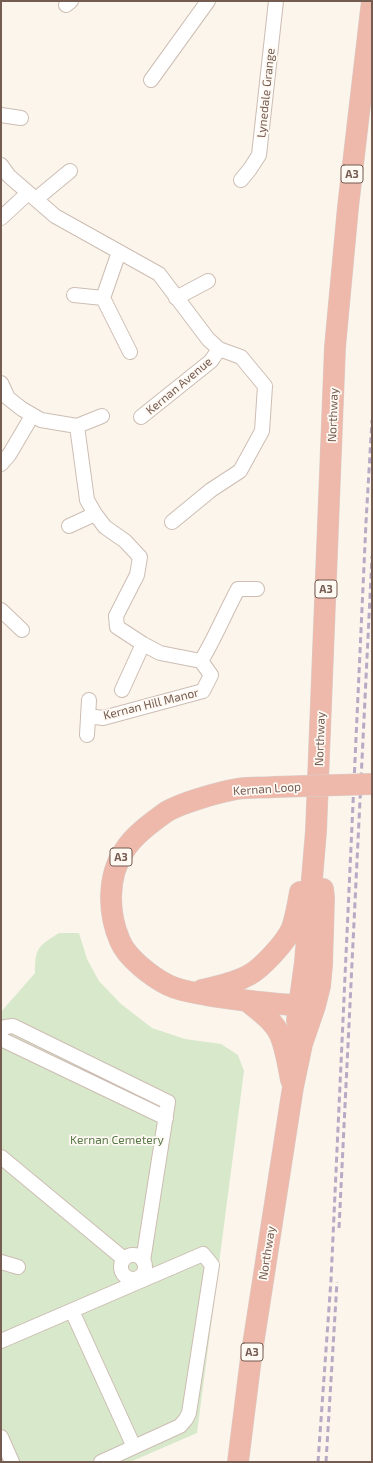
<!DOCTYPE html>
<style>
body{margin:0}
#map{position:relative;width:373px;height:1463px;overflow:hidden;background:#fbf5ec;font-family:"Exo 2",sans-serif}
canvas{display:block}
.frame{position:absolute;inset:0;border:2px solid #755c51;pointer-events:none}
</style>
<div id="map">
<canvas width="373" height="1463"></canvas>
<div class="frame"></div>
</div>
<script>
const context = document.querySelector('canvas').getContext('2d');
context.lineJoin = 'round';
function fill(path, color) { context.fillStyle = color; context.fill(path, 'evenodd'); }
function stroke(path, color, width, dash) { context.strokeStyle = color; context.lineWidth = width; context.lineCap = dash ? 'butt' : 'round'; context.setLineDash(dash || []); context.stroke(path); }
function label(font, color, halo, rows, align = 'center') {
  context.font = font + ' "Exo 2",sans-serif'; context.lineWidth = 3.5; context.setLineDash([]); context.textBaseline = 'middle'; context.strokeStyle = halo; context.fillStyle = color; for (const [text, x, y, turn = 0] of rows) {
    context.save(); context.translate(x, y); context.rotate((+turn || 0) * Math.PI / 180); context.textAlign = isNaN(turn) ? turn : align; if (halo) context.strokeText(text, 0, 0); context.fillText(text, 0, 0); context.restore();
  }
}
const green = new Path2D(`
 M59 933H79L87 959 99 981 121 1004 152 1028 185 1039 221 1044 238 1055 244 1071 197 1433 130 1462H2L1 1461V1012L35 973C35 948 38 946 59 933Z`);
const minor = new Path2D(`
 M66 5 71 1
 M151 80 208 1
 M1 115 21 118
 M1 165 9 176 55 216 159 274 208 339 219 349 241 357 265 386 262 431 240 471 211 490 172 522
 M241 180 250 169 259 155 276 1
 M36 199 70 171
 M1 218 28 193
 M119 252 103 298 130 352
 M74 295 103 298
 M176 298 208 281
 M1 383 8 398 22 409 41 420 77 426 102 416
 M141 417 211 361 219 349
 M77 426 87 500 95 514 105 527 125 541 140 557 137 575 116 616 117 627 143 644 160 653 201 661 211 675 203 691 103 718 88 716
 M1 464 9 455 32 416
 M69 526 95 514
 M1 610 22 630
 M201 661C215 638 225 613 238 589H257
 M122 690 143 644
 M87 735 89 700
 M1 1032 5 1027 13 1026 168 1102 143 1261
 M1 1039 166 1118
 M1 1157 124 1259
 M121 1267a12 12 0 1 1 24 0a12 12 0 1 1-24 0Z
 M1 1262 18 1267
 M72 1311 134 1447
 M1 1341 203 1254 212 1265 189 1413 186 1419 180 1426 101 1462
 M1 1437 12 1462`);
const highway = new Path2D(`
 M274 787C262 788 249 787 237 789 219 792 181 803 166 812 151 823 134 835 124 851 107 877 108 914 120 941 127 958 152 977 168 985 182 992 198 993 212 996 246 1001 280 1005 314 1006
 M202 990C218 986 235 983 249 975 262 968 286 942 292 928 296 916 298 903 300 892
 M247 1001C259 1011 274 1021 280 1035 286 1049 288 1065 291 1080
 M302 1044 297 1020 305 962 316 831 335 347 348 207 372 1
 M238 1462 251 1358 293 1087 302 1044 315 1006 320 986 322 965 324 898 323 889`);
const rail = new Path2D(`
 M339 1228 372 556
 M318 1462 331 1280 366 522 372 420
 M326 1462 337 1282`);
const highwayBridge = new Path2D(`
 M274 787 372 784`);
const shields = [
 [352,174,22],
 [326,589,22],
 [121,857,22],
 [252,1352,22]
];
const shieldNames = [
 ["A3",352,174],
 ["A3",326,589],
 ["A3",121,857],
 ["A3",252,1352]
];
const streetNames = [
 ["Lynedale Grange",266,93,-84],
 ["Kernan Avenue",179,386,-40],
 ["Northway",333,415,-88],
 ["Kernan Hill Manor",151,704,-14],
 ["Northway",320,739,-88],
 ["Kernan Loop",267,789,-4],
 ["Northway",267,1253,-81]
];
const parkNames = [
 ["Kernan Cemetery",117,1140]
];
fill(green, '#d8e8cb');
stroke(minor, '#cdbdb3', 16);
stroke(highway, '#d8d1ce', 22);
stroke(minor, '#fff', 14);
stroke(highway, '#eeb9aa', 21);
stroke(rail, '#b8aac5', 3, [6, 4]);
stroke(highwayBridge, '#d8d1ce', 22, []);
stroke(highwayBridge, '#eeb9aa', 21);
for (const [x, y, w] of shields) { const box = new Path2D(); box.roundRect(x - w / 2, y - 9, w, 18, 3); context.fillStyle = '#fef9f3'; context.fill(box); stroke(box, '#755c51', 1); }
label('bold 11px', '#755c51', null, shieldNames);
label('12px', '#755c51', '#fef9f3', streetNames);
label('12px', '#5a794a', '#fef9f3', parkNames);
</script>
